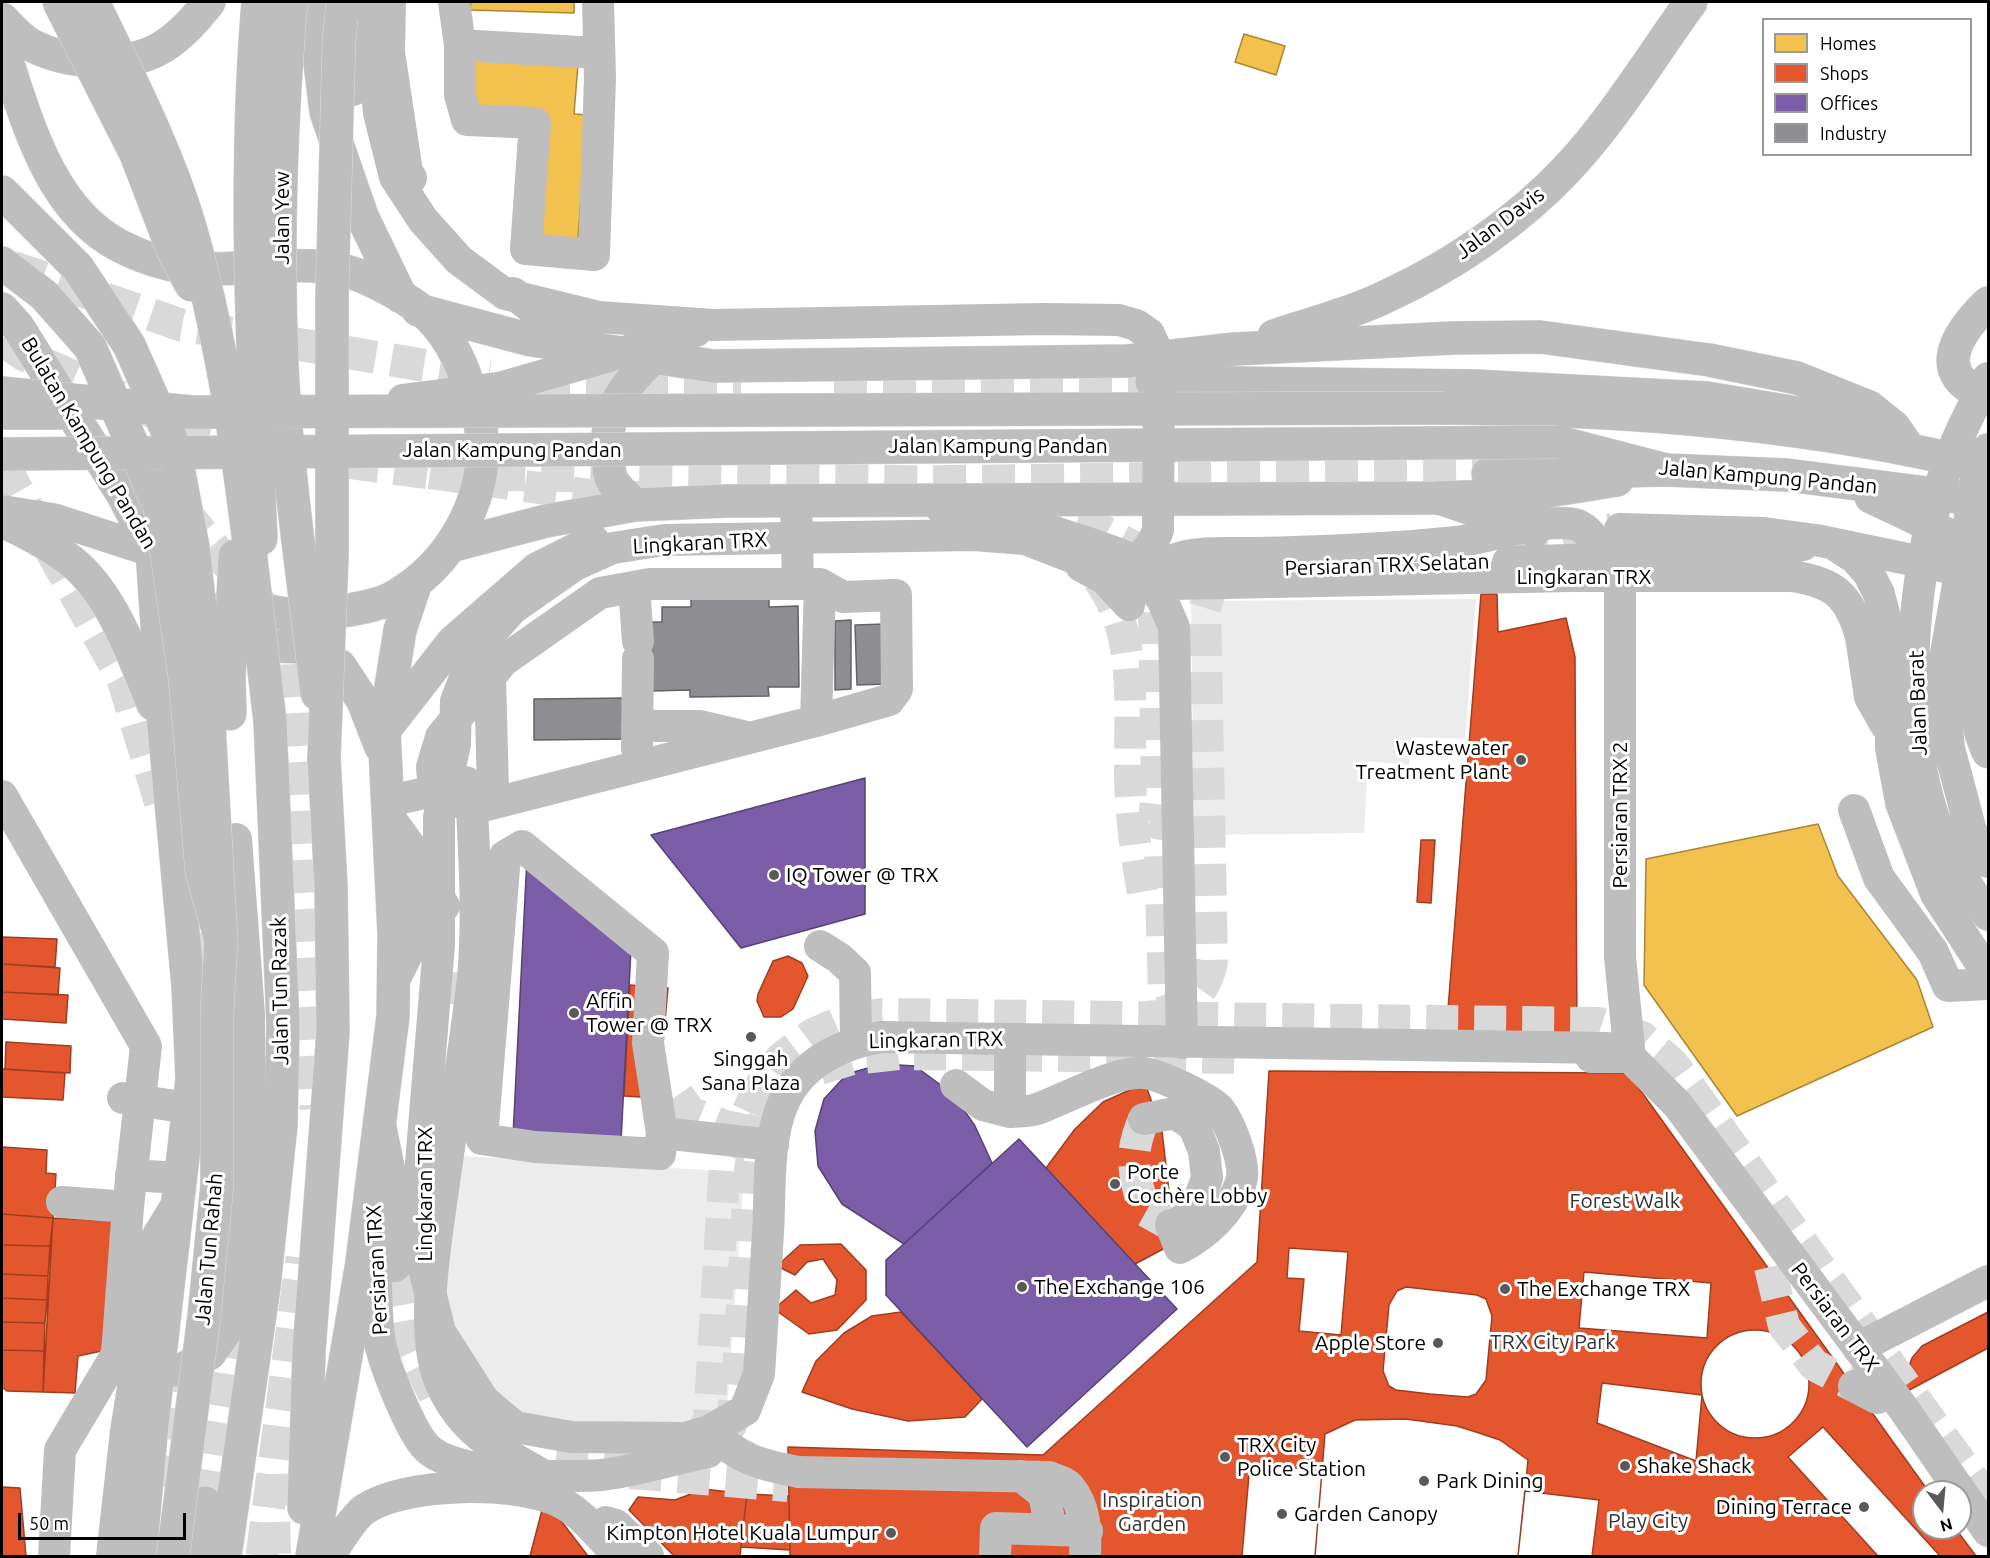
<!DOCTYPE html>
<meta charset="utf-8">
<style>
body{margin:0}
#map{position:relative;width:1990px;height:1558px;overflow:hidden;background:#fff;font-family:Ubuntu,sans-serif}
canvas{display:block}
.frame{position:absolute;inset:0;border:3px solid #000;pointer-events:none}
.legend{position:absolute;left:1762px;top:18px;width:210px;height:138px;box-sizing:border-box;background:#fff;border:2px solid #999;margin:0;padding:8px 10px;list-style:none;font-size:18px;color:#000}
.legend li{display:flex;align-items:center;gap:12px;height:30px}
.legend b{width:30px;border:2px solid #999}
.north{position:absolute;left:1912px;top:1480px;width:60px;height:60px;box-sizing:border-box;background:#fff;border:2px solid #999;border-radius:50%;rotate:164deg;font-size:16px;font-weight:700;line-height:24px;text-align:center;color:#000}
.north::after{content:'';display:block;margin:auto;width:21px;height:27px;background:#595959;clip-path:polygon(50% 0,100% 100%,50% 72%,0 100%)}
.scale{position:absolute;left:18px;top:1513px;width:168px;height:27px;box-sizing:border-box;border:3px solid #000;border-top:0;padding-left:8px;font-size:18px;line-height:21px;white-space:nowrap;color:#000;-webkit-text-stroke:4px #fff;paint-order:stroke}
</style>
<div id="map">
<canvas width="1990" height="1558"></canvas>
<div class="frame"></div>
<ul class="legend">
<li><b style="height:16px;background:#f2c14e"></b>Homes</li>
<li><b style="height:16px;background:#e4572e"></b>Shops</li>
<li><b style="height:16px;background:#7b5ea7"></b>Offices</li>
<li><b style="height:16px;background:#8d8d92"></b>Industry</li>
</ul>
<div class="north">N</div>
<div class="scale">50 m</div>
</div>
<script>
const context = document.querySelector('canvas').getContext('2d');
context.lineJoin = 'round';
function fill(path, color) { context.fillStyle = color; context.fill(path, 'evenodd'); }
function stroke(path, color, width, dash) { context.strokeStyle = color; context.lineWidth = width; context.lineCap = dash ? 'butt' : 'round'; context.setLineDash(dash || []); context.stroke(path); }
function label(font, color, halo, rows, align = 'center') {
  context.font = font + ' Ubuntu,sans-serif'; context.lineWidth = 6; context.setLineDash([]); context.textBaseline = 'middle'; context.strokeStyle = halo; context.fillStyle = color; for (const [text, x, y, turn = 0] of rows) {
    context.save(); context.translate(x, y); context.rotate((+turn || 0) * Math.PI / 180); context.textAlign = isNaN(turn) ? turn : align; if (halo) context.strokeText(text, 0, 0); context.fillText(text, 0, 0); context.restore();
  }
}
const green = new Path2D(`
 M1476 599 1465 739 1411 737 1409 765 1368 761 1364 833 1194 835 1191 601Z
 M462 1156 724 1171 743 1191 727 1408 697 1426 524 1420 475 1375 443 1320 440 1263Z`);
const homes = new Path2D(`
 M471 2H574V13L470 10Z
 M1244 34 1285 46 1276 75 1235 62Z
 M473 57 578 64 574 114 587 115 578 239 533 236 542 111 469 106Z
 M1818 824 1838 876 1917 980 1933 1027 1737 1116 1644 985 1646 859Z
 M792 1486H989L990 1556H792Z`);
const shops = new Path2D(`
 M1481 594H1497L1498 632 1566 618 1575 657 1577 1036 1446 1034Z
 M1421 840H1435L1431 903 1417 902Z
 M2 937 57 939 55 967 2 964Z
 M788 956 802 963 808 976 793 1009 781 1017H764L757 1001 758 994 773 961Z
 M2 964 60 968 58 995 2 992Z
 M630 985 668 988 658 1098 624 1096Z
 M2 992 68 995 66 1023 2 1019Z
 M6 1042 71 1046 70 1073 5 1069Z
 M2 1069 65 1073 63 1100 2 1097Z
 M1269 1071 1628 1073 1929 1492H1924V1528H1955L1976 1556H790L788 1447 1043 1455 1257 1262Z
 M1145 1083 1162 1131 1170 1200 1167 1247 1135 1264 1046 1168 1075 1129 1103 1102Z
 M2 1147 47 1150 46 1173 56 1174 53 1218 2 1214Z
 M2 1214 53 1218 50 1246 2 1245Z
 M53 1218 117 1221 111 1349 78 1356 75 1393 43 1392Z
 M841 1244 866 1270V1300L837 1330 809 1334 774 1309 796 1290 811 1303 835 1295 837 1280 823 1259 807 1262 795 1275 777 1266 800 1245Z
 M2 1245 50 1246 48 1276 2 1274Z
 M1289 1248 1348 1252 1341 1335 1299 1331 1304 1279 1287 1278Z
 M1584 1272 1711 1283 1707 1338 1579 1328Z
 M2 1274 48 1276 47 1300 2 1298Z
 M1406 1287 1477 1295 1486 1299 1492 1316 1486 1380 1476 1394 1468 1397 1430 1394 1396 1390 1389 1386 1383 1371 1389 1305 1397 1291Z
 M2 1298 47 1300 45 1323 2 1322Z
 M901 1312 982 1399 965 1417 908 1421 852 1409 802 1392 816 1361 844 1333 872 1316Z
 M1988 1312V1348L1870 1411 1860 1398 1907 1372 1912 1358 1922 1346Z
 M2 1322 45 1323 44 1351 2 1350Z
 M1701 1384a54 54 0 1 1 108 0a54 54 0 1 1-108 0Z
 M2 1350 44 1351 43 1392 7 1391 2 1387Z
 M1602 1383 1702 1395 1696 1461 1597 1423Z
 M1406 1419 1457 1426 1479 1433 1500 1440 1528 1460 1518 1556H1315L1325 1434 1355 1420Z
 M1823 1427 1940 1556H1878L1788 1457Z
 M1250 1463 1322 1471 1315 1556H1242Z
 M2 1487 20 1488 26 1556H2Z
 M704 1489 747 1494 740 1556H674L629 1510 638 1497 675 1500Z
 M1525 1491 1599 1500 1592 1556H1518Z
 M747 1494 789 1496 790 1550 741 1547Z
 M542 1510 555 1513 588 1556H530Z`);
const offices = new Path2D(`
 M865 778V914L741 948 651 835Z
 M527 858 631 949 621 1141 513 1136Z
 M882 1064 915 1066 953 1094 975 1126 992 1163 904 1244 842 1204 818 1166 815 1131 824 1099 847 1074Z
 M1019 1139 1177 1309 1027 1447 886 1295V1260Z`);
const industry = new Path2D(`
 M691 598H769V607L798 606 799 687H768L769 696 690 697V690L652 691 629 641 651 622H662V607H691Z
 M851 620V689L835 690V621Z
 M885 624 887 684 857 685 855 625Z
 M629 698V739L534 740V699Z`);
const minorTunnel = new Path2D(`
 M430 473 597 496 639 497
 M1030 513 1092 525 1146 553
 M1516 549 1548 547 1584 535 1613 529
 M1098 579C1144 639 1126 729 1131 800 1133 835 1139 870 1145 905
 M1154 612 1157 790 1154 821
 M451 1004 455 957
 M1160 1013C1191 1004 1205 994 1212 962L1205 608 1212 586 1234 569
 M1165 1032 1160 850 1172 795
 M820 1069 852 1059 900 1054 1245 1058
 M678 1095 690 1112 725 1126 758 1133
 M1144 1119C1128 1156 1134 1173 1144 1210L1171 1225
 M1770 1267 1784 1326 1814 1365 1854 1386
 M395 1274 407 1339 438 1403
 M726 1431 731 1425 738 1373 750 1170 754 1144 764 1119
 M557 1448 639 1456 691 1444 709 1422 725 1162 757 1091 781 1058 813 1034 848 1019 882 1014 1599 1023 1642 1037 1673 1064 1988 1500
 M630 1473 788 1486
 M273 1474 275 1556
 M162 1487 170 1410 178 1371`);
const highwayTunnel = new Path2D(`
 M12 267 181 325 489 376
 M2 340 26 356 199 432 260 446
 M834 380 1152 382
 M537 381 741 380
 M346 462 430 473 921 482 1488 474
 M2 463 123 679 165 817
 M181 508 291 640 316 1109
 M186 886 231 1033 241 1091
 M205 1503 236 1312
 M262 1556 302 1258`);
const minor = new Path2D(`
 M390 2 389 52 407 172 411 178
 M454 2 460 45 597 53
 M460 45V95L467 120 535 123 526 249 594 255 600 78 598 2
 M353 90 358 2
 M513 293 559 330 594 346
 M1440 499 1535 531
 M796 501 798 584
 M942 509C1009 516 1074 536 1137 561
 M2 511 53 519 152 551
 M1620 529 1764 533 1816 540 1946 567 1983 585
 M1832 543 1855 558 1869 574 1879 594 1891 641V748L1901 803 1936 894 1988 974
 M1591 549 1650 555
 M1630 560 1650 555H1760L1803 545
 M1508 562 1598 559 1610 563
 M1081 566 1105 579 1129 605
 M1620 572V957L1630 1057
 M1153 573C1179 548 1218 554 1252 553
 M634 587 638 641
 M1861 637 1870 697 1886 725
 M490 677 493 790 496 802
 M816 721 483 806 457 802 434 791 432 767 441 737 503 661 600 593 650 584H820L843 597 896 595 897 689 889 700 816 721 820 584
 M637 726H700L743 736
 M637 748 638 659
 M2 796 146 1046 128 1207 117 1354 60 1450 54 1556
 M389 801 434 791
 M472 810C475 866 478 922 473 978 465 1048 453 1118 443 1189 436 1242 418 1336 442 1386 464 1434 500 1451 545 1476
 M1854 810 1879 878 1933 952 1948 986 1988 984
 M389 817 417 856 444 906
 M394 980 418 933 417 863
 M1010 1040V1112C1019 1111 1029 1112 1037 1109 1065 1099 1116 1070 1145 1073 1160 1075 1209 1098 1219 1109 1230 1123 1247 1165 1241 1182 1231 1212 1206 1234 1180 1248L1171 1225
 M1591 1057H1630L1678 1105 1903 1408 1988 1531
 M956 1085 983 1105 1010 1112
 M123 1098 188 1108
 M1144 1119 1175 1113 1194 1126 1204 1151 1207 1178 1195 1210 1174 1227
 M381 1129 395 1198V1266
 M482 1139 505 856 522 846 653 953 648 1043 662 1133
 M131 1175 180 1178
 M62 1202 128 1207
 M375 1233C376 1267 375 1303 379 1337 382 1361 409 1427 425 1446 450 1476 563 1478 601 1475 637 1471 673 1459 708 1452
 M1858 1348 1988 1281
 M178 1371 210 1354 231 1324 250 1113 249 1014 236 839
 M1854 1386 1877 1398
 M799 1472 1049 1477C1055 1480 1066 1482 1070 1488 1086 1507 1086 1533 1085 1556
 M1021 1476 1044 1494 1048 1514 1043 1529
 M606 1522 616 1525 648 1556
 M112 1556 126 1431 157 1237 176 1206
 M329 1556C336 1545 355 1515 365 1509 406 1482 519 1480 562 1503 584 1515 601 1538 619 1556
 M995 1556 996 1528 1087 1531`);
const major = new Path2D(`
 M321 2 318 47 326 112 362 216 401 297
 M2 19C11 28 22 41 33 46 66 63 125 68 159 49 179 38 195 20 209 2
 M2 46C26 117 48 209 120 246 141 257 168 266 191 268 250 273 315 253 370 280 391 290 420 305 436 324 453 344 464 369 471 394 475 406 480 418 481 430 490 498 450 566 392 598 371 609 311 617 288 614 269 612 249 606 230 602
 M2 263 44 295
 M1988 303C1956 334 1929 376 1988 396
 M2 309 18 327 123 495 152 551 182 574
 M418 310 531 340 714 366 1128 361 1235 349 1453 338 1540 337 1709 360 1797 378 1869 407 1894 427 1905 443
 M1274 336C1312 323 1353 313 1389 295 1454 265 1518 221 1567 169 1614 119 1651 57 1691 2
 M1444 408C1621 409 1805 423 1978 465
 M1558 442 1666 470 1787 475 1988 501
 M1871 497C1911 516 1953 533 1987 563
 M635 505C628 498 618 490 613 482 608 474 609 464 608 455 604 413 623 386 652 359
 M2 521C28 533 55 547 77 566 114 599 135 660 153 704
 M450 546 546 521 635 505 727 501 1437 498 1524 495 1617 480
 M233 645 305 647 340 666 363 701 381 747
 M385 729 453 642 537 569 593 541
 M304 1508 309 1351 333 1032 331 886 324 758
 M140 1556 152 1424 192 1079 188 986 164 727 152 551
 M225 1556 264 1287 281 1125 283 1025 270 721
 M312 1556 362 1262 393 1016 394 934 384 730 400 630 415 585`);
const highway = new Path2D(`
 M2 192 78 268
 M1152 382 1475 386 1707 398 1863 424 1909 450
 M1488 474 1666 470
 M197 1556 205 1503`);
const minorBridge = new Path2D(`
 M374 2V63L379 113 395 177 423 220 459 260 505 294 599 317 713 325 1044 319 1119 320 1136 325 1149 334 1156 349 1159 370 1158 530C1147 560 1131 565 1101 561
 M1988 378C1971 410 1954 443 1943 478 1913 576 1901 702 1929 802 1940 842 1963 883 1988 915
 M403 400 499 388 696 331
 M1988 449 1976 482 1942 676 1949 748 1971 831 1988 862
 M1252 553C1320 552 1389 549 1456 542 1488 538 1544 518 1574 524 1584 526 1592 536 1598 544 1595 563 1589 567 1572 576
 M1139 578 1161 597 1174 627 1182 1043
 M466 782 472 810
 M820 946 839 958 855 973 856 1042
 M1607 1048 881 1037C847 1043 813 1057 792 1087 765 1127 771 1186 768 1233 765 1280 762 1327 759 1374L745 1410 709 1431 685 1438 571 1437 515 1427 484 1401 440 1332 423 1264 420 1175 439 945V817L455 744 456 701 468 670 487 637 512 609 575 565 613 548 664 540 973 535 1025 539 1116 574 1173 584 1572 576H1791C1833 582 1849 594 1861 637
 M482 1139 535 1147 660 1154 662 1133 773 1145
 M709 1431C739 1459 760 1465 799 1472`);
const majorBridge = new Path2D(`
 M258 2C243 181 253 360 261 539
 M291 2C281 122 277 243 282 364 287 474 304 584 317 694
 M44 295 90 347 160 508 185 678 202 873 221 940 217 1013V1185L204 1316 173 1556
 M162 412 1444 408
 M2 413H78
 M2 454 1558 442
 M1976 482 1978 576 1970 676 1981 733 1988 752`);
const highwayBridge = new Path2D(`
 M59 2 136 154 172 248 191 285
 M93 2C128 75 167 149 190 227 236 388 250 555 270 721
 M78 268 129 345 174 446 193 547 205 652 221 940
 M2 393 191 412
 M230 714 229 679 235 556
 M324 758 332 557V296L339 40 343 2`);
const markers = [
 [1521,760,6,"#595959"],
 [774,875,6,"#595959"],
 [574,1013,6,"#595959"],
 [751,1037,6,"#595959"],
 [1115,1184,6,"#595959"],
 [1022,1287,6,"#595959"],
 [1505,1289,6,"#595959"],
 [1438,1343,6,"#595959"],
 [1225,1457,6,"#595959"],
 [1625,1466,6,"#595959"],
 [1424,1481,6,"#595959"],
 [1864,1507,6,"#595959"],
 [1282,1514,6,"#595959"],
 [891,1533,6,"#595959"]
];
const streetNames = [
 ["Jalan Yew",282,218,-90],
 ["Jalan Davis",1500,223,-37],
 ["Bulatan Kampung Pandan",89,443,59],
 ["Jalan Kampung Pandan",998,446],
 ["Jalan Kampung Pandan",512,450],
 ["Jalan Kampung Pandan",1768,477,5],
 ["Lingkaran TRX",700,543,-3],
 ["Persiaran TRX Selatan",1387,565,-2],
 ["Lingkaran TRX",1584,577],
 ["Jalan Barat",1918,703,-92],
 ["Persiaran TRX 2",1620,815,-90],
 ["Jalan Tun Razak",280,991,-91],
 ["Lingkaran TRX",936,1040,-1],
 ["Lingkaran TRX",425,1194,-90],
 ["Jalan Tun Rahah",209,1249,-85],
 ["Persiaran TRX",377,1270,-93],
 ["Persiaran TRX",1835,1317,53]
];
const poiNames = [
 ["Wastewater",1509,748,"right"],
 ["Treatment Plant",1509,772,"right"],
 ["IQ Tower @ TRX",786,875],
 ["Affin",586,1001],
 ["Tower @ TRX",586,1025],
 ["Singgah",751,1059,"center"],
 ["Sana Plaza",751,1083,"center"],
 ["Porte",1127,1172],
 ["Cochère Lobby",1127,1196],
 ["The Exchange 106",1034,1287],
 ["The Exchange TRX",1517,1289],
 ["Apple Store",1426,1343,"right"],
 ["TRX City",1237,1445],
 ["Police Station",1237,1469],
 ["Shake Shack",1637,1466],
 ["Park Dining",1436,1481],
 ["Dining Terrace",1852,1507,"right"],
 ["Garden Canopy",1294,1514],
 ["Kimpton Hotel Kuala Lumpur",879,1533,"right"]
];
const parkNames = [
 ["Forest Walk",1625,1201],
 ["TRX City Park",1553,1342],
 ["Inspiration",1152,1500],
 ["Garden",1152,1524],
 ["Play City",1648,1521]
];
fill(green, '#ececec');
fill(homes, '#f2c14e');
stroke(homes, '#a98737', 1.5);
fill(shops, '#e4572e');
stroke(shops, '#a03d20', 1.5);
fill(offices, '#7b5ea7');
stroke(offices, '#564275', 1.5);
fill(industry, '#8d8d92');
stroke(industry, '#636366', 1.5);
stroke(minorTunnel, '#d9d9d9', 32, [32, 16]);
stroke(highwayTunnel, '#d9d9d9', 33, [33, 16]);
stroke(major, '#dbdbdb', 34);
stroke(highway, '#dbdbdb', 34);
stroke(minor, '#bebebe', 32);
stroke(major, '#bebebe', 33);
stroke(highway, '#bebebe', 33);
stroke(majorBridge, '#dbdbdb', 34, []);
stroke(highwayBridge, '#dbdbdb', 34, []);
stroke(minorBridge, '#bebebe', 32);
stroke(majorBridge, '#bebebe', 33);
stroke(highwayBridge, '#bebebe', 33);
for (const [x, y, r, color] of markers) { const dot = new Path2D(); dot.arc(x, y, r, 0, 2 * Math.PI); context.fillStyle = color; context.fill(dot); stroke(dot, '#fff', 2); }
label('21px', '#000', '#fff', streetNames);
label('21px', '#000', '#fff', poiNames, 'left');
label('21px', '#333', '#fff', parkNames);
</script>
